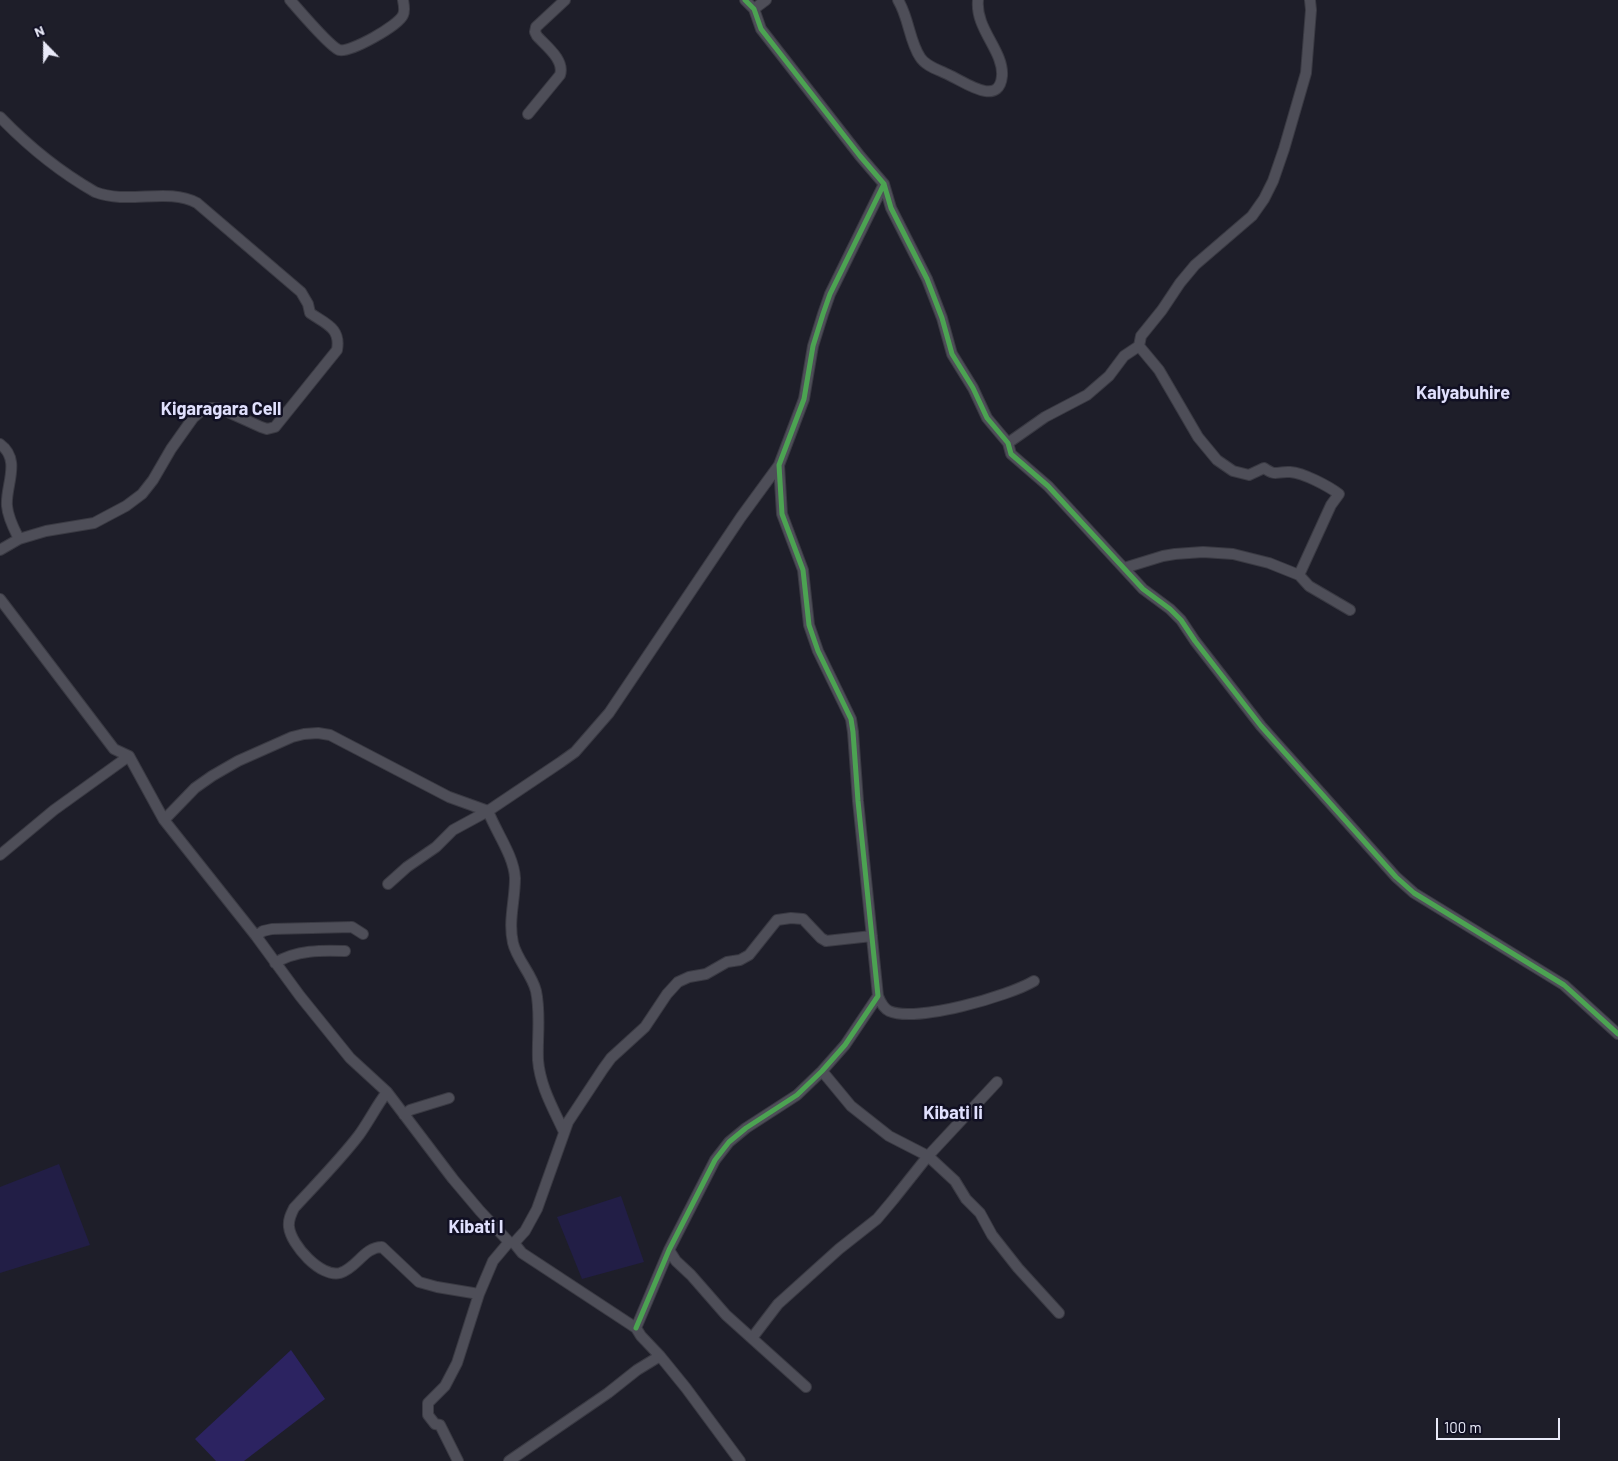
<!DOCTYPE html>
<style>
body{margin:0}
#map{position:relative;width:1618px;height:1461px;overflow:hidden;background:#1e1e29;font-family:Barlow,sans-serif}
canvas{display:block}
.north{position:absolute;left:20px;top:20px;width:50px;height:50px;-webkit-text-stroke:4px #111023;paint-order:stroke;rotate:338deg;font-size:14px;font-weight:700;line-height:20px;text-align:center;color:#e9eaf8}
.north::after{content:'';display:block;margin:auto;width:18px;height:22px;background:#e9eaf8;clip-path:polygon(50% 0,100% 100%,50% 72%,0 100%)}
.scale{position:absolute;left:1436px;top:1418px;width:124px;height:22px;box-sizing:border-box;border:2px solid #e9eaf8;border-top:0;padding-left:6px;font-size:15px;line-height:18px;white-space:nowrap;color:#e9eaf8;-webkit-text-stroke:4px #111023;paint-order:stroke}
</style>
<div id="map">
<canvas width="1618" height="1461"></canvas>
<div class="north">N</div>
<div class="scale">100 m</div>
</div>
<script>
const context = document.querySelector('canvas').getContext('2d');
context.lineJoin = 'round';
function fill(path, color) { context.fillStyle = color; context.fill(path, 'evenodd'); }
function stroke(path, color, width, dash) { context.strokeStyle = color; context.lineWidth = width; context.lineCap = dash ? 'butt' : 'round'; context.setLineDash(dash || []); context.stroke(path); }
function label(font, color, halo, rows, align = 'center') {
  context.font = font + ' Barlow,sans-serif'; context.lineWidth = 5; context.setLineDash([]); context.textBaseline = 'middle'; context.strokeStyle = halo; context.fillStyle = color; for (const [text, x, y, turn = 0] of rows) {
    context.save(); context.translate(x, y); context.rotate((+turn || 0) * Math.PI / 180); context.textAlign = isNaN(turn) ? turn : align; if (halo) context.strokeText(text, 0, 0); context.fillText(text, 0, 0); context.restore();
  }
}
const green = new Path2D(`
 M59 1164 90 1245 0 1273V1187Z
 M621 1196 644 1262 582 1279 557 1217Z`);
const water = new Path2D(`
 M291 1350 325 1399 244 1461H216L195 1439Z`);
const minor = new Path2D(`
 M290 0C299 10 329 46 339 50 350 53 398 26 403 15 405 11 404 5 403 0
 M745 0 754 9 761 29 860 156 884 184 891 208 927 279 942 318 952 354 973 388 987 418 1008 443 1011 454 1048 486 1143 589 1170 609 1181 620 1195 641 1261 726 1396 877 1414 893 1564 985 1618 1034
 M898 0C909 18 909 40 920 57 926 67 940 70 949 75 963 81 999 108 1002 76 1004 51 975 29 978 0
 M754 9 766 0
 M528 114 560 75C565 60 546 46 537 36L535 32 536 27 565 0
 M0 117C28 146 60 172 95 192 129 205 167 187 197 203L301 292 308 304 310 313C326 324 341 328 337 350L275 427 267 429 261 427 219 408H210L200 412 193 418 171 449 153 480 142 494 126 506 94 523 46 531 19 539 0 550
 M1139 346 1159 370 1198 437 1217 460 1233 471 1249 475 1264 468C1277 477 1276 471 1290 472 1304 473 1328 486 1339 494L1331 505 1299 575
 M1008 443 1045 417 1087 395 1109 376 1124 356 1139 346 1141 336 1162 310 1180 283 1195 265 1252 216 1264 199 1273 181 1284 149 1306 73 1311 10 1310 0
 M0 444C22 460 5 486 7 506 8 518 14 529 19 539
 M1124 568 1163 556 1175 554 1203 552 1233 554 1269 563 1299 575 1309 586 1350 610
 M0 599 114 749 129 756 164 820 256 936 300 996 350 1058 387 1092 453 1179 480 1211 509 1242 514 1243 522 1253 636 1328 641 1336 660 1356 686 1388 740 1461
 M164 820 195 788 212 776 238 761 292 737 304 734 318 733 330 735 449 797 488 811C496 832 514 856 515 878 515 901 508 921 513 943 517 960 532 974 536 991 541 1014 537 1037 538 1060 540 1086 553 1108 564 1132
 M0 855 54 810 129 756
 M388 884 407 867 436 847 453 830 488 811 561 762 575 752 609 713 741 517 779 465
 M256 936 263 931 272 929 352 927 363 934
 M275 963C296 950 322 950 345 951
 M878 996C880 1001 883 1008 889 1011 916 1023 1009 996 1034 981
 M822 1071 851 1106 889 1136 928 1156 997 1082
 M387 1092C377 1105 369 1121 359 1135 340 1160 316 1184 294 1208 291 1214 288 1220 289 1227 291 1245 321 1278 340 1273 357 1268 364 1247 382 1247L419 1282 437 1287 479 1294
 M404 1115 410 1110 449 1098
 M514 1243 525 1231 537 1209 568 1122 603 1069 611 1058 645 1027 667 994 678 982 689 977 706 974 727 962 740 960 749 955 777 920 791 918 803 919 821 938 826 941 872 936
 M669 1250 676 1261 691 1275 726 1315 806 1387
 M636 1328 669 1250 715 1160 729 1142 746 1128 797 1095 822 1071 845 1045 878 996 858 801 853 732 851 719 818 651 809 625 803 570 782 514 779 465 804 399 813 346 823 314 830 294 884 184
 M752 1338 778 1304 839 1249 877 1219 893 1200 928 1156 955 1181 966 1199 980 1213 992 1235 1018 1268 1059 1313
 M458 1461 440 1425 435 1424 428 1415V1403L445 1386 457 1363 479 1294 493 1261 509 1242
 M509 1461 608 1393 637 1370 660 1356`);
const cycleway = new Path2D(`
 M745 0 754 9 761 29 860 156 884 184 891 208 927 279 942 318 952 354 973 388 987 418 1008 443 1011 454 1048 486 1143 589 1170 609 1181 620 1195 641 1261 726 1396 877 1414 893 1564 985 1618 1034
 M636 1328 669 1250 715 1160 729 1142 746 1128 797 1095 822 1071 845 1045 878 996 858 801 853 732 851 719 818 651 809 625 803 570 782 514 779 465 804 399 813 346 823 314 830 294 884 184`);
const quarterNames = [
 ["Kalyabuhire",1463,393],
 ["Kigaragara Cell",221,409],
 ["Kibati Ii",953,1113],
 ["Kibati I",476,1227]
];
fill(green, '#221e46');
fill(water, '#2c2361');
stroke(minor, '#3a3a43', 12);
stroke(minor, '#4e4e58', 10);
stroke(cycleway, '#4ca352', 5);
label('bold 18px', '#e0e0fd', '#111023', quarterNames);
</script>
